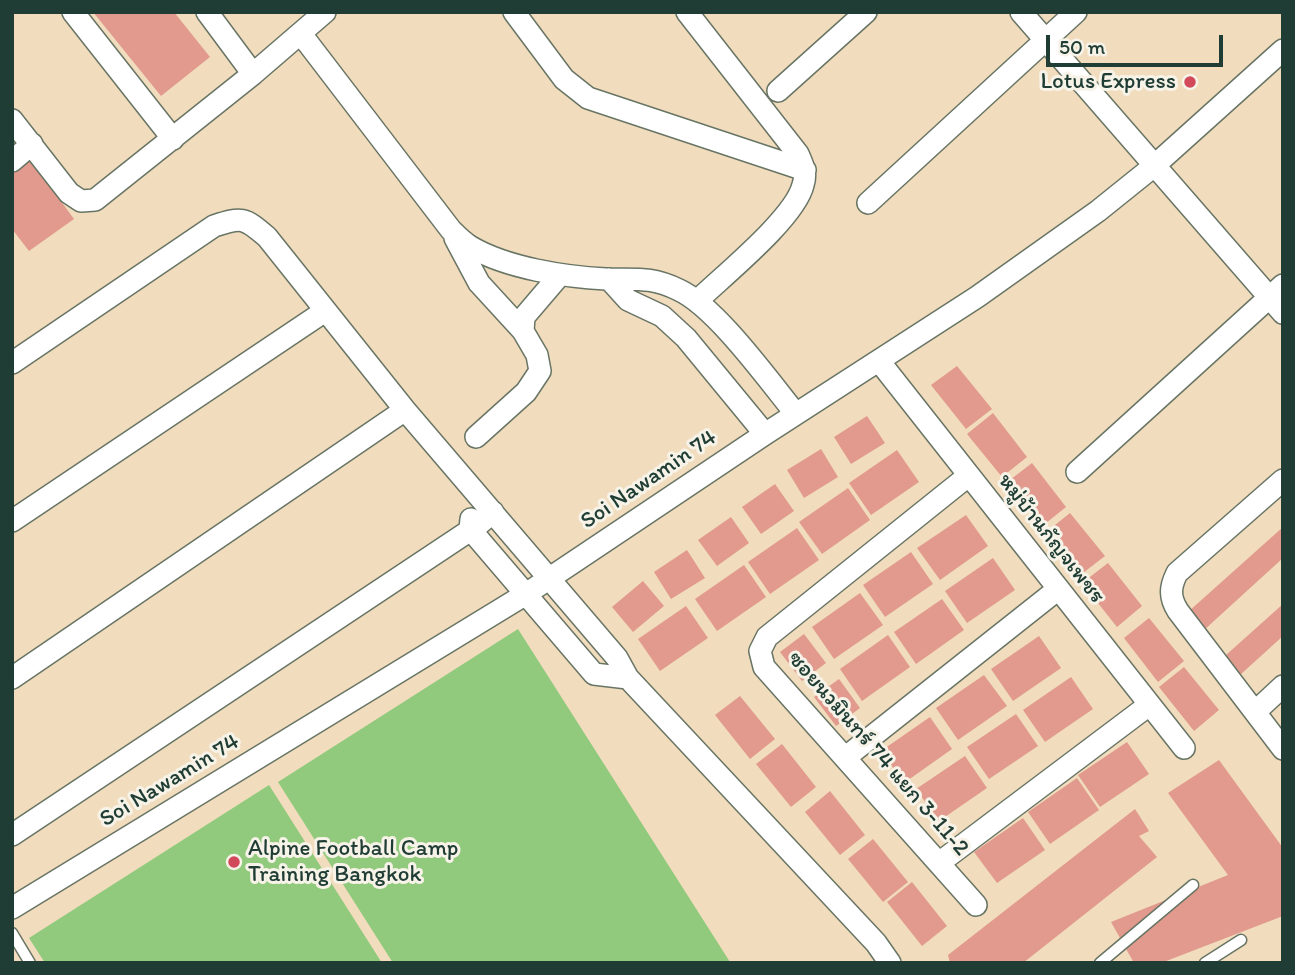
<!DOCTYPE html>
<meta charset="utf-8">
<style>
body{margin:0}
#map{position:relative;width:1295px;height:975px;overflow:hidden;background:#f1dcbd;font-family:Itim,sans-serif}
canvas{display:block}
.frame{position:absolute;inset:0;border:14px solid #1f3d34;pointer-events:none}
.scale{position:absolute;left:1046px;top:35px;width:177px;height:32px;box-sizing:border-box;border:4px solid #1f3d34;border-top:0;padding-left:9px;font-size:21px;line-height:24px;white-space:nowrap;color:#1f3d34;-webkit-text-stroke:5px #f7f3e8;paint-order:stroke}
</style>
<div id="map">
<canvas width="1295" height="975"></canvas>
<div class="frame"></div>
<div class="scale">50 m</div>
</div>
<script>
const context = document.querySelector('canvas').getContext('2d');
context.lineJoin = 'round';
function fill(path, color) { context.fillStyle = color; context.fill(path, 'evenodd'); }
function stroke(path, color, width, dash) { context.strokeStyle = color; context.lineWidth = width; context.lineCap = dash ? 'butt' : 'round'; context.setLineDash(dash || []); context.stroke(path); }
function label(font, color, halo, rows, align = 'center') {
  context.font = font + ' Itim,"Playpen Sans Thai",sans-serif'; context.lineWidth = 6; context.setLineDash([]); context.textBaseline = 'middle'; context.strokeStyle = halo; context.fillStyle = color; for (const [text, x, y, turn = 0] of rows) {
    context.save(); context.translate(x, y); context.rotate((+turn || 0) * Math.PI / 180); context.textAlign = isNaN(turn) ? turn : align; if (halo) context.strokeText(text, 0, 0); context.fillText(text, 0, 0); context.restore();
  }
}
const green = new Path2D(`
 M518 629 730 962 393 963 278 782Z
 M269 785 382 963H45L29 938Z`);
const building = new Path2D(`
 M93 12H174L210 57 161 96Z
 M30 159 74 219 29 251 12 229V172Z
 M957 366 992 409 966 429 931 385Z
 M993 413 1027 457 1002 477 967 434Z
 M867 416 885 443 851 464 834 437Z
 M821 449 838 477 804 498 787 470Z
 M897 450 919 482 871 515 849 483Z
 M1032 463 1066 507 1041 527 1006 483Z
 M775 484 794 511 761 534 742 507Z
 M848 488 870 520 822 554 799 522Z
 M1070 513 1105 556 1079 576 1045 533Z
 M966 515 988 546 940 580 917 548Z
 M731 517 749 543 717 566 698 540Z
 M1283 527V558L1203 631 1188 612Z
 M797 528 819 560 770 594 748 562Z
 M687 550 705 578 671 599 654 572Z
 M911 552 933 584 885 617 863 585Z
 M993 558 1015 590 967 623 945 591Z
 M1108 563 1142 606 1117 627 1082 583Z
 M744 565 766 597 717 631 695 599Z
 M643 581 664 606 633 632 612 607Z
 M860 593 883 625 834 659 812 627Z
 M942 599 964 630 916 664 894 632Z
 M1283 604V636L1240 675 1226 655Z
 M686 606 708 638 660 671 638 639Z
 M1149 618 1184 661 1158 682 1124 638Z
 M804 634 826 663 802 681 780 652Z
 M888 635 910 667 862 701 840 669Z
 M1039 636 1061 668 1013 701 991 669Z
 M1184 667 1219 710 1194 731 1159 687Z
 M984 675 1007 706 958 740 936 708Z
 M1071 677 1093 709 1045 742 1023 710Z
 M839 679 860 708 836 726 814 697Z
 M740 696 775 739 750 759 715 715Z
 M1016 714 1038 746 989 779 967 747Z
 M930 717 952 749 904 783 881 751Z
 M1127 742 1149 774 1100 807 1078 775Z
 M782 744 816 787 791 807 756 764Z
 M965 756 987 788 939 821 916 789Z
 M1219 760 1283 848V916L1161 963H1134L1111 922 1228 875 1168 793Z
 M1077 778 1099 810 1050 844 1028 812Z
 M830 791 865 835 840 855 805 812Z
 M1135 809 1149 831 1139 836 1157 857 1023 963H950L948 955Z
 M1023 818 1045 850 997 883 974 852Z
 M873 839 908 882 883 902 848 859Z
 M912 882 947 926 922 946 887 902Z`);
const lane = new Path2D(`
 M12 933 30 963
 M1100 963 1193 885
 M1205 963 1241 940`);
const street = new Path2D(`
 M73 12 173 139
 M207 12 253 74
 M514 12 564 79 588 98 805 170
 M687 12 798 154C803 165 807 173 803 185 795 218 724 275 697 301
 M1021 12 1283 313
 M301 34 451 230C457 236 464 243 471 247 507 268 565 277 606 279 635 280 650 276 679 290 716 307 769 381 796 414
 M778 91 866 12
 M12 120 69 193 81 201 95 200 253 74 325 12
 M12 161 32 144
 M868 203 1076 12
 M455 238 479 283 523 331
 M609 279 628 300 662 316 686 338 765 434
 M879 361 1184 748
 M12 363 214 226C242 217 244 217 267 237L405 410 617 658 628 678 876 943 890 963
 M476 437 526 392 540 371 537 355 523 331 524 317 559 276
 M1077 472 1283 285
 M968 476 767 637 760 651 764 667 976 905
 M1283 480 1177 573C1170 587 1169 597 1178 611L1283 749
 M471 519 470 529 594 674 628 678
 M12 521 325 311
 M12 678 405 410
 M1255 712 1283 686
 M846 757 1057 590
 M12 835 478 525 493 512
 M939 863 1149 705
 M12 908 526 594 765 434 977 297 1098 211 1154 166 1283 50`);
const markers = [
 [1190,82,7,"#d1495b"],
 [234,862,7,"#d1495b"]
];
const poiNames = [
 ["Lotus Express",1176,82],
 ["Alpine Football Camp",248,849,"left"],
 ["Training Bangkok",248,875,"left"]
];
const streetNames = [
 ["Soi Nawamin 74",649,480,-34],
 ["หมู่บ้านกัญจเพชร",1051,539,52],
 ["ซอยนวมินทร์ 74 แยก 3-11-2",878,754,49],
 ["Soi Nawamin 74",170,781,-31]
];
fill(green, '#91ca7d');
fill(building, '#e19a8d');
stroke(lane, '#687564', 13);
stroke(street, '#687564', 24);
stroke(lane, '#fff', 10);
stroke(street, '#fff', 21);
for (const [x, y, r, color] of markers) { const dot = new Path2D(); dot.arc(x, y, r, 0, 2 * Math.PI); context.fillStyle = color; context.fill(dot); stroke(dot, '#f7f3e8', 2.5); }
label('23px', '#1f3d34', '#f7f3e8', poiNames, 'right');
label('23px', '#1f3d34', '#f7f3e8', streetNames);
</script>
